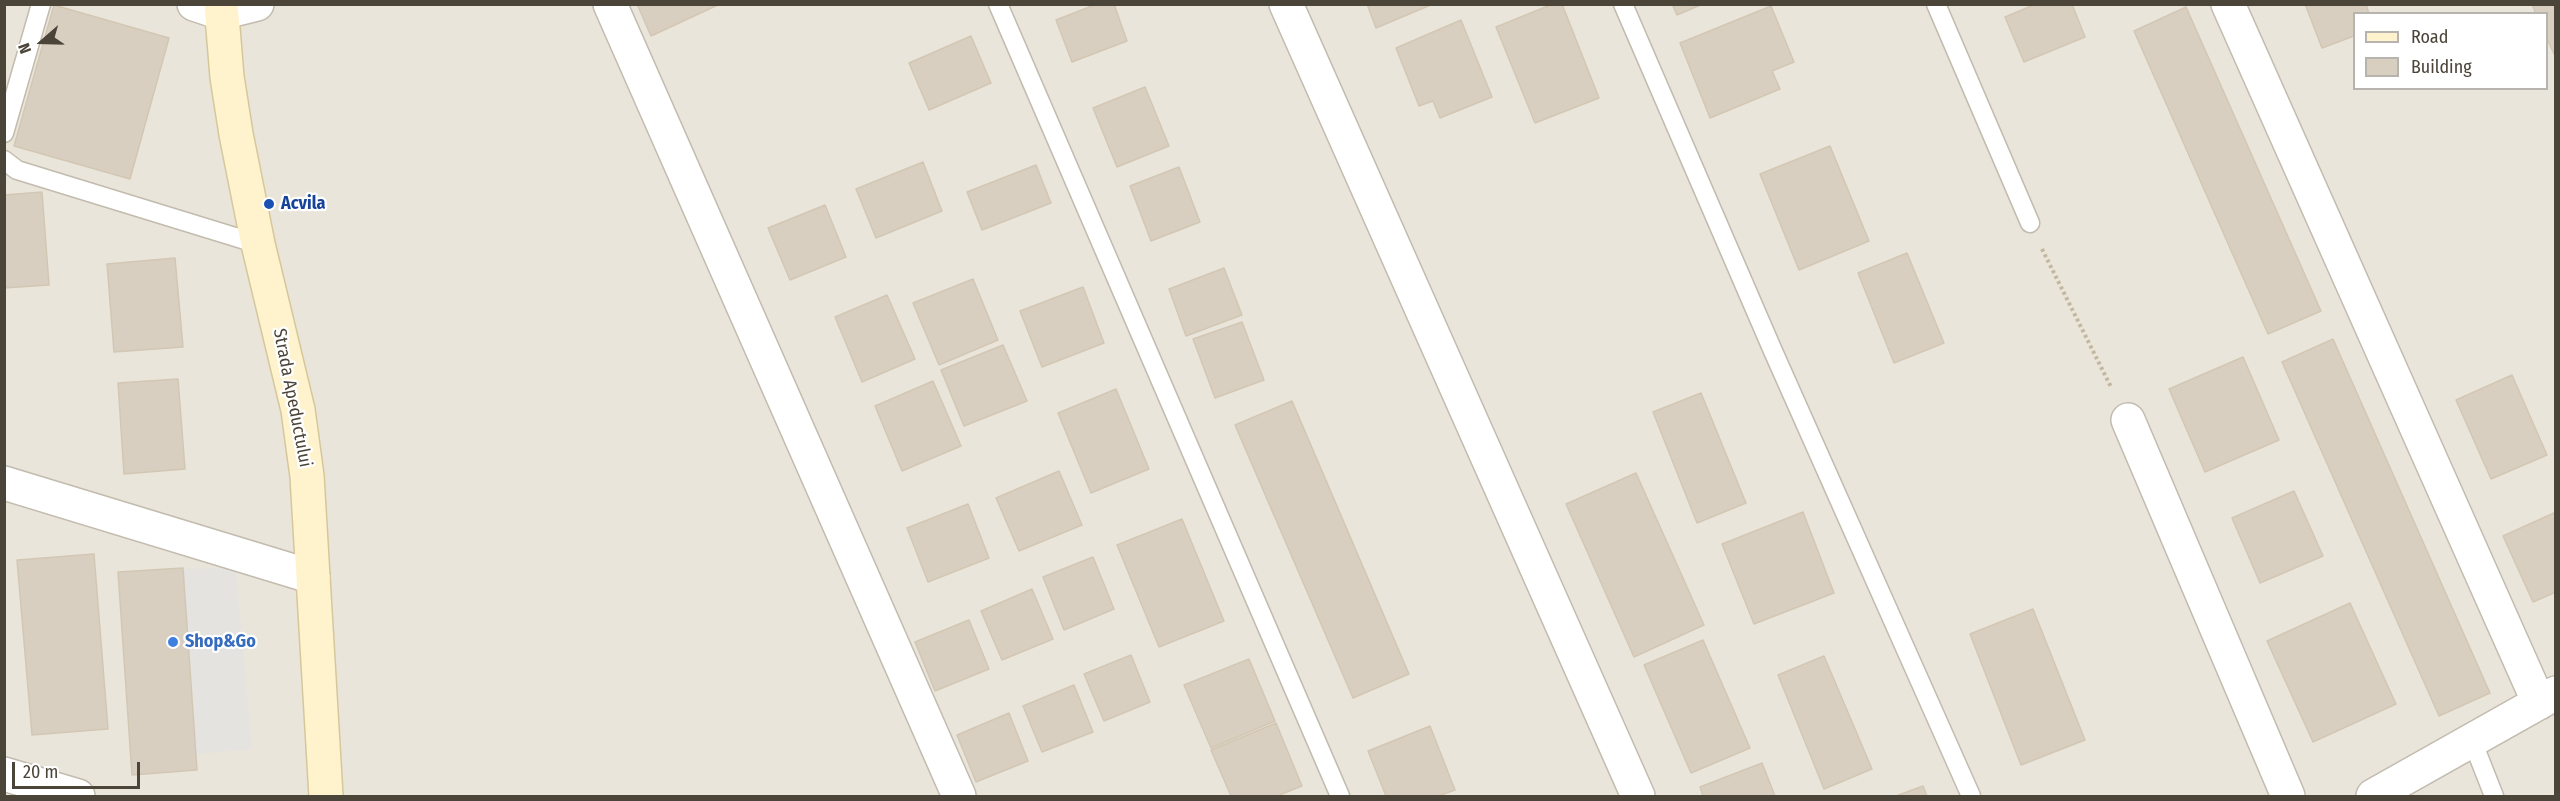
<!DOCTYPE html>
<style>
body{margin:0}
#map{position:relative;width:2560px;height:801px;overflow:hidden;background:#f6f3ec;font-family:"Fira Sans Condensed",sans-serif}
canvas{display:block}
.frame{position:absolute;inset:0;border:6px solid #4b4439;pointer-events:none}
.legend{position:absolute;left:2353px;top:12px;width:195px;height:78px;box-sizing:border-box;background:#fff;border:2px solid #b7b4b0;margin:0;padding:8px 10px;list-style:none;font-size:18px;color:#4b4439}
.legend li{display:flex;align-items:center;gap:12px;height:30px}
.legend b{width:30px;border:2px solid #b7b4b0}
.north{position:absolute;left:12px;top:12px;width:60px;height:60px;-webkit-text-stroke:4px #fff;paint-order:stroke;rotate:250deg;font-size:16px;font-weight:700;line-height:24px;text-align:center;color:#4b4439}
.north::after{content:'';display:block;margin:auto;width:21px;height:27px;background:#4b4439;clip-path:polygon(50% 0,100% 100%,50% 72%,0 100%)}
.scale{position:absolute;left:12px;top:762px;width:128px;height:27px;box-sizing:border-box;border:3px solid #4b4439;border-top:0;padding-left:8px;font-size:18px;line-height:21px;white-space:nowrap;color:#4b4439;-webkit-text-stroke:4px #fff;paint-order:stroke}
</style>
<div id="map">
<canvas width="2560" height="801"></canvas>
<div class="frame"></div>
<ul class="legend">
<li><b style="height:8px;background:#fff3cd"></b>Road</li>
<li><b style="height:16px;background:#d8cfc1"></b>Building</li>
</ul>
<div class="north">N</div>
<div class="scale">20 m</div>
</div>
<script>
const context = document.querySelector('canvas').getContext('2d');
context.lineJoin = 'round';
function fill(path, color) { context.fillStyle = color; context.fill(path, 'evenodd'); }
function stroke(path, color, width, dash) { context.strokeStyle = color; context.lineWidth = width; context.lineCap = dash ? 'butt' : 'round'; context.setLineDash(dash || []); context.stroke(path); }
function label(font, color, halo, rows, align = 'center') {
  context.font = font + ' "Fira Sans Condensed",sans-serif'; context.lineWidth = 4.5; context.setLineDash([]); context.textBaseline = 'middle'; context.strokeStyle = halo; context.fillStyle = color; for (const [text, x, y, turn = 0] of rows) {
    context.save(); context.translate(x, y); context.rotate((+turn || 0) * Math.PI / 180); context.textAlign = isNaN(turn) ? turn : align; if (halo) context.strokeText(text, 0, 0); context.fillText(text, 0, 0); context.restore();
  }
}
const residential = new Path2D(`
 M5 5H2555V796H5ZM2354 14H2546V88H2354Z`);
const parking = new Path2D(`
 M236 568 252 749 189 755 174 569Z`);
const building = new Path2D(`
 M637 4H720L651 36Z
 M1097 4H1114L1127 41 1072 62 1056 20Z
 M1367 4H1433L1376 28Z
 M1553 4H1562L1599 98 1535 123 1496 27Z
 M1672 4H1703L1677 15Z
 M2036 4H2072L2085 37 2024 62 2005 17Z
 M2305 4H2366L2369 14H2354V36L2322 48Z
 M2532 4H2556V58L2546 37V14H2536Z
 M54 5 169 38 130 179 14 146Z
 M1771 6 1794 62 1772 71 1780 89 1710 118 1680 43Z
 M2186 7 2321 311 2268 334 2134 31Z
 M1461 20 1492 97 1440 118 1433 101 1419 106 1396 48Z
 M971 36 991 83 929 110 909 63Z
 M1145 87 1169 146 1117 167 1093 108Z
 M1830 146 1869 241 1799 270 1760 174Z
 M923 162 942 211 876 238 856 189Z
 M1036 165 1051 203 982 230 967 192Z
 M1179 167 1200 222 1151 241 1130 186Z
 M42 192 49 285 4 288V195Z
 M825 205 846 257 790 280 768 228Z
 M1907 253 1944 343 1894 363 1858 273Z
 M175 258 183 347 114 352 107 264Z
 M1224 268 1242 315 1186 336 1169 289Z
 M973 279 998 340 939 365 913 303Z
 M1083 287 1104 343 1042 367 1020 311Z
 M887 295 915 359 862 382 835 317Z
 M1242 322 1264 380 1215 398 1193 339Z
 M2333 339 2490 693 2439 716 2282 362Z
 M1003 345 1027 401 964 426 941 370Z
 M2243 357 2279 440 2205 472 2169 389Z
 M2512 375 2547 455 2491 479 2456 400Z
 M178 379 185 469 124 474 118 383Z
 M933 381 961 446 902 471 875 406Z
 M1116 389 1149 469 1091 493 1058 413Z
 M1701 393 1746 503 1697 523 1653 412Z
 M1292 401 1409 674 1353 698 1235 425Z
 M1059 471 1082 525 1019 551 996 498Z
 M1636 473 1704 625 1634 657 1566 504Z
 M2294 491 2323 556 2260 583 2232 518Z
 M968 504 989 558 928 582 907 528Z
 M1803 512 1834 593 1754 624 1722 544Z
 M2556 512V592L2533 602 2503 536Z
 M1182 519 1224 621 1159 647 1117 545Z
 M94 554 108 729 32 735 17 560Z
 M1093 557 1114 609 1064 630 1043 577Z
 M183 568 197 770 132 775 118 572Z
 M1032 589 1053 639 1002 660 981 611Z
 M2350 603 2396 704 2313 742 2267 641Z
 M2033 609 2085 740 2021 765 1970 634Z
 M969 620 989 669 935 691 915 642Z
 M1703 640 1750 748 1691 773 1644 665Z
 M1131 655 1150 702 1104 721 1084 674Z
 M1824 656 1872 769 1824 789 1778 675Z
 M1249 659 1275 721 1211 748 1184 685Z
 M1074 685 1093 732 1042 752 1023 706Z
 M1009 713 1028 761 976 782 957 735Z
 M1276 723 1302 786 1277 796H1231L1211 750Z
 M1430 726 1455 790 1438 796H1386L1368 751Z
 M1762 763 1775 796H1703L1700 787Z
 M1923 786 1927 796H1896Z`);
const path = new Path2D(`
 M2042 249 2111 387`);
const lane = new Path2D(`
 M998 4 1340 796
 M1623 4 1773 351 1971 796
 M1936 4 2030 223
 M4 133 41 4
 M4 160 17 170 258 244
 M2472 740 2494 796`);
const street = new Path2D(`
 M194 4 221 13 257 4
 M610 4 959 796
 M1286 4 1638 796
 M2228 4 2539 703
 M2128 420 2288 796
 M4 483 313 577
 M4 774 78 796
 M2373 796 2556 693`);
const secondary = new Path2D(`
 M221 4 227 77 236 134 258 244 298 410 307 476 326 796`);
const markers = [
 [269,204,6,"#1a4fb4"],
 [173,642,6,"#3f7fe0"]
];
const transitNames = [
 ["Acvila",281,204]
];
const streetNames = [
 ["Strada Apeductului",292,398,79]
];
const shopNames = [
 ["Shop&Go",185,642]
];
fill(residential, '#eae5da');
fill(parking, '#e5e3e0');
fill(building, '#d8cfc1');
stroke(building, '#d3c7b4', 1.5);
stroke(lane, '#c2bbae', 21);
stroke(street, '#c2bbae', 36);
stroke(secondary, '#d6c79b', 36);
stroke(path, '#c4b79f', 4, [3, 3]);
stroke(lane, '#fff', 18);
stroke(street, '#fff', 33);
stroke(secondary, '#fff3cd', 33);
for (const [x, y, r, color] of markers) { const dot = new Path2D(); dot.arc(x, y, r, 0, 2 * Math.PI); context.fillStyle = color; context.fill(dot); stroke(dot, '#fff', 2); }
label('bold 18px', '#164399', '#fff', transitNames, 'left');
label('18px', '#4b4439', '#fff', streetNames);
label('bold 18px', '#366cbe', '#fff', shopNames, 'left');
</script>
